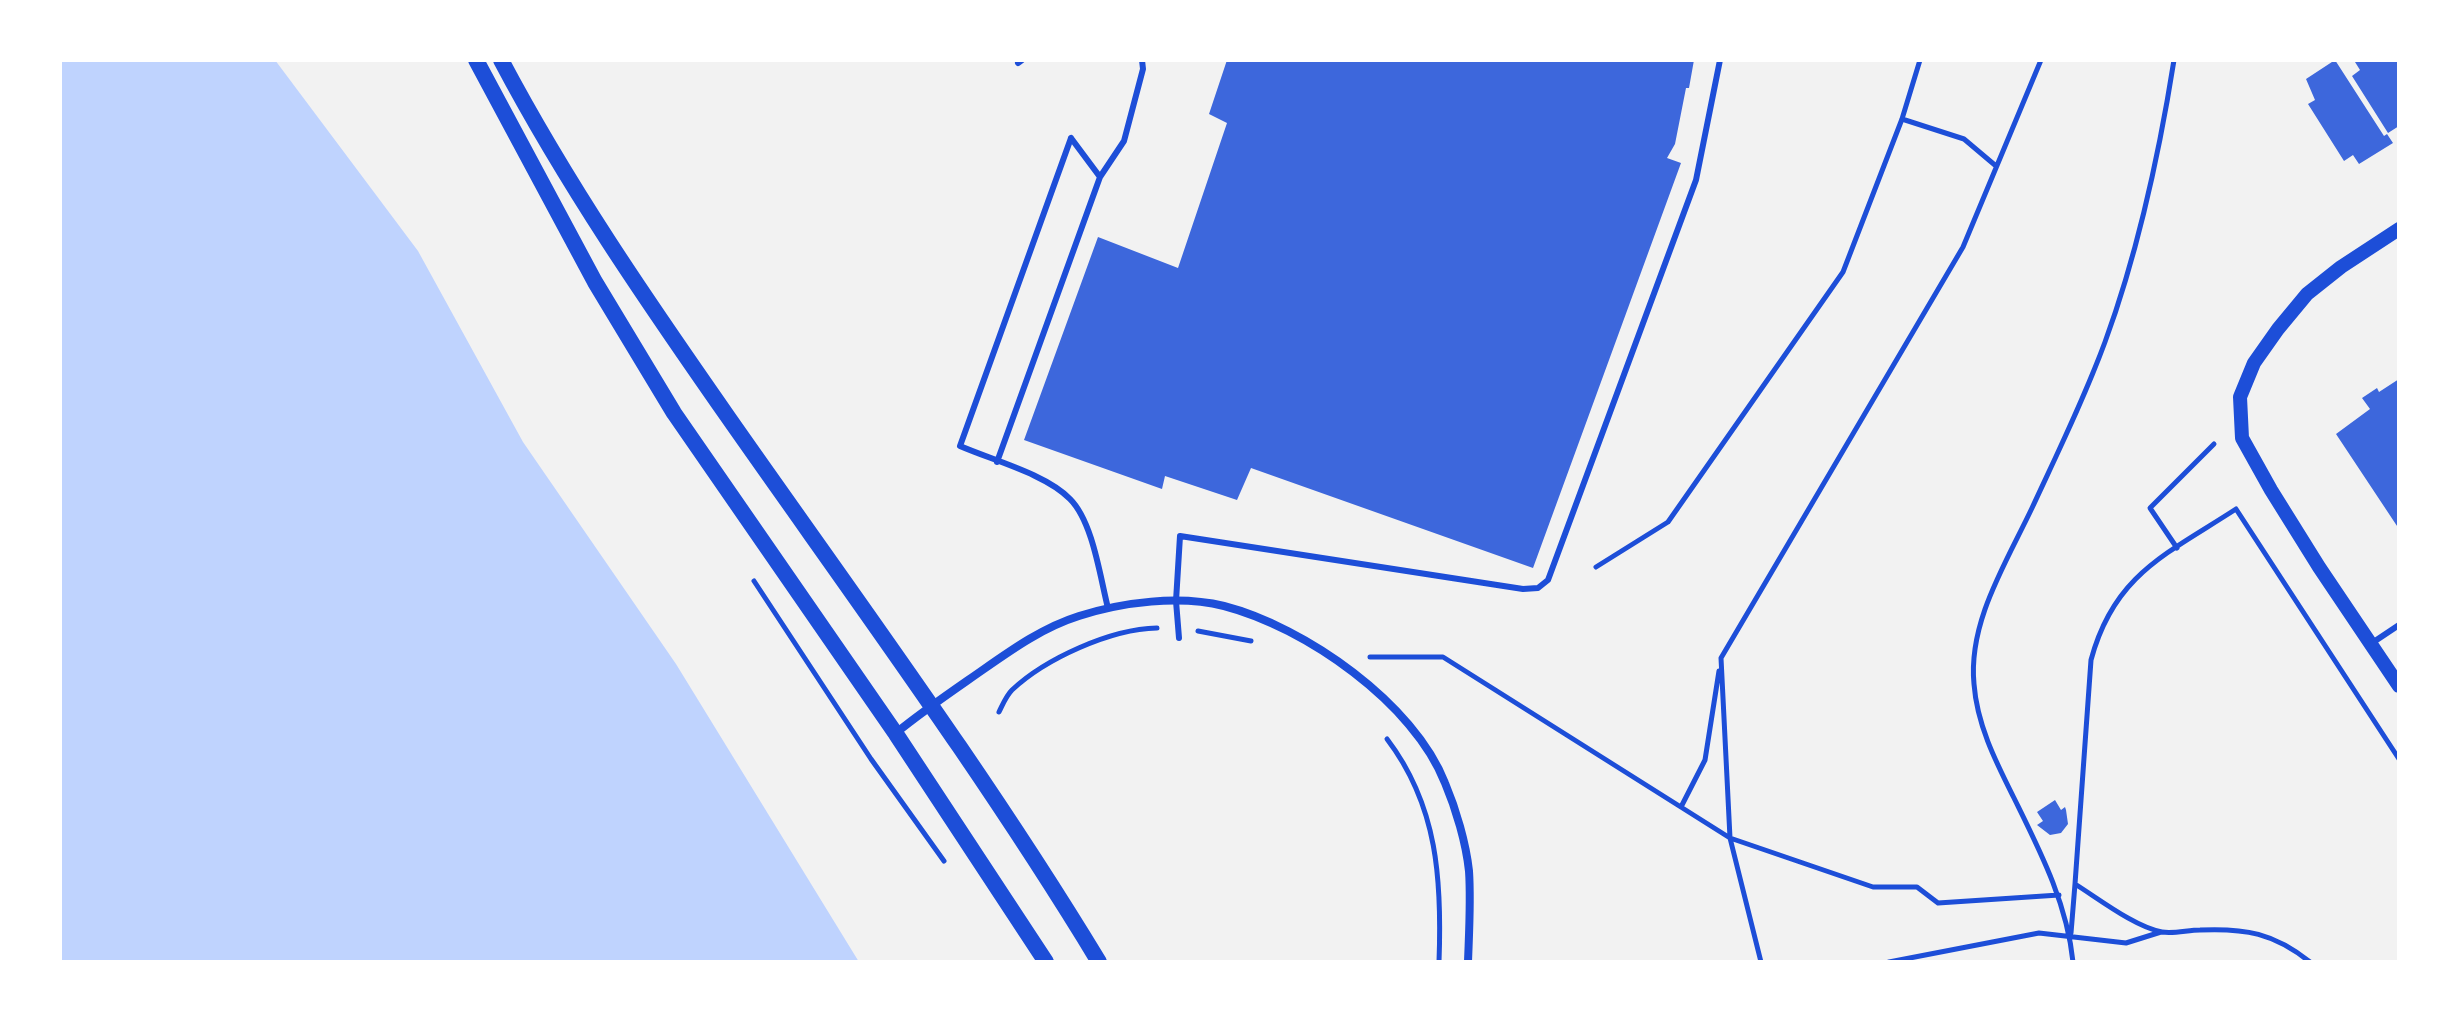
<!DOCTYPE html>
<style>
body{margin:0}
#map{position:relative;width:2459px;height:1022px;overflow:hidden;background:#f2f2f2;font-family:"Noto Serif",serif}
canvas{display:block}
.frame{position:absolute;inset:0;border:62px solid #fff;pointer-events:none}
</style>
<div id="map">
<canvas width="2459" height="1022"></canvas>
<div class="frame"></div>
</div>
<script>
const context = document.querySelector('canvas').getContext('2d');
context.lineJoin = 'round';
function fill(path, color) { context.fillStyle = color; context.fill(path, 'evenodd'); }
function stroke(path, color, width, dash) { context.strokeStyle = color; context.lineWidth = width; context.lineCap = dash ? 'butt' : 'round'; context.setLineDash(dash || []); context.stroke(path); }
const water = new Path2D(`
 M60 60H275L418 251 523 442 676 664 859 962H60Z`);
const building = new Path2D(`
 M1227 60H1694L1689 88H1686L1675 144 1667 158 1681 163 1533 568 1251 468 1237 500 1165 476 1162 489 1024 440 1098 237 1178 268 1227 123 1209 114Z
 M2335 60 2384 136 2387 134 2393 143 2359 164 2353 155 2344 161 2308 104 2315 100 2306 79Z
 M2358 60H2399V126L2388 133 2352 76 2360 70 2355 62Z
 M2399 379V529L2336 434 2370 409 2362 398 2377 388 2379 392Z
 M2055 800 2061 810 2065 807 2066 810 2068 824 2061 833 2050 835 2037 825 2043 821 2037 812Z`);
const path = new Path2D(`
 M1902 119 1964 139 1996 166
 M2177 548 2150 508 2214 444
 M1596 567 1668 522 1843 272 1902 119 1920 60
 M754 581 871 759 944 861
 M1198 631 1251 641
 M1370 657H1443L1730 838 1873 887H1917L1938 903 2059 895
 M999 712C1003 704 1006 696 1012 690 1045 659 1110 629 1157 628
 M1387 739C1438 806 1442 881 1439 962
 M1681 807 1705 760 1719 671
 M2071 933 2075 884
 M1761 962 1730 838 1721 658 1963 247 2041 60
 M1889 962 2039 933 2126 943 2161 932
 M2073 962C2067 903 2040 851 2014 798 1996 762 1977 725 1974 684 1968 622 2006 563 2032 508 2057 454 2084 399 2105 342 2138 252 2159 155 2174 60
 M2310 962C2274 933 2245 928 2200 930 2188 930 2174 934 2162 932 2135 927 2099 899 2075 884L2091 660C2114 574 2167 554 2236 509L2399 759`);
const service = new Path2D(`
 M1018 63 1022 60
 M1071 138 960 446C992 460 1046 474 1070 499 1093 522 1100 577 1108 608
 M1071 138 1100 177
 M997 462 1100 177 1124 141 1143 69 1142 60
 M1179 638 1176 601 1180 536 1523 589 1538 588 1548 580 1696 180 1720 60
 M2372 643 2399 625`);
const minor = new Path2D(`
 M896 733C924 710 954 690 984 669 1014 648 1044 627 1079 616 1123 602 1179 595 1224 606 1305 627 1414 703 1445 783 1456 809 1466 843 1469 871 1471 900 1469 933 1468 962`);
const tertiary = new Path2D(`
 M2399 229 2341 267 2307 294 2278 329 2254 363 2240 397 2242 438 2271 490 2319 567 2399 686`);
const secondary = new Path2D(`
 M476 60 595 282 674 413 896 734 1046 962
 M501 60C567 185 647 301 728 417 854 597 985 774 1099 962`);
fill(water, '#bfd3fe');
fill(building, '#3d67dc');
stroke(path, '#1d4ed8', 5);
stroke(service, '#1d4ed8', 6);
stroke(minor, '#1d4ed8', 8);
stroke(tertiary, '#1d4ed8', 14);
stroke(secondary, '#1d4ed8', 16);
</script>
